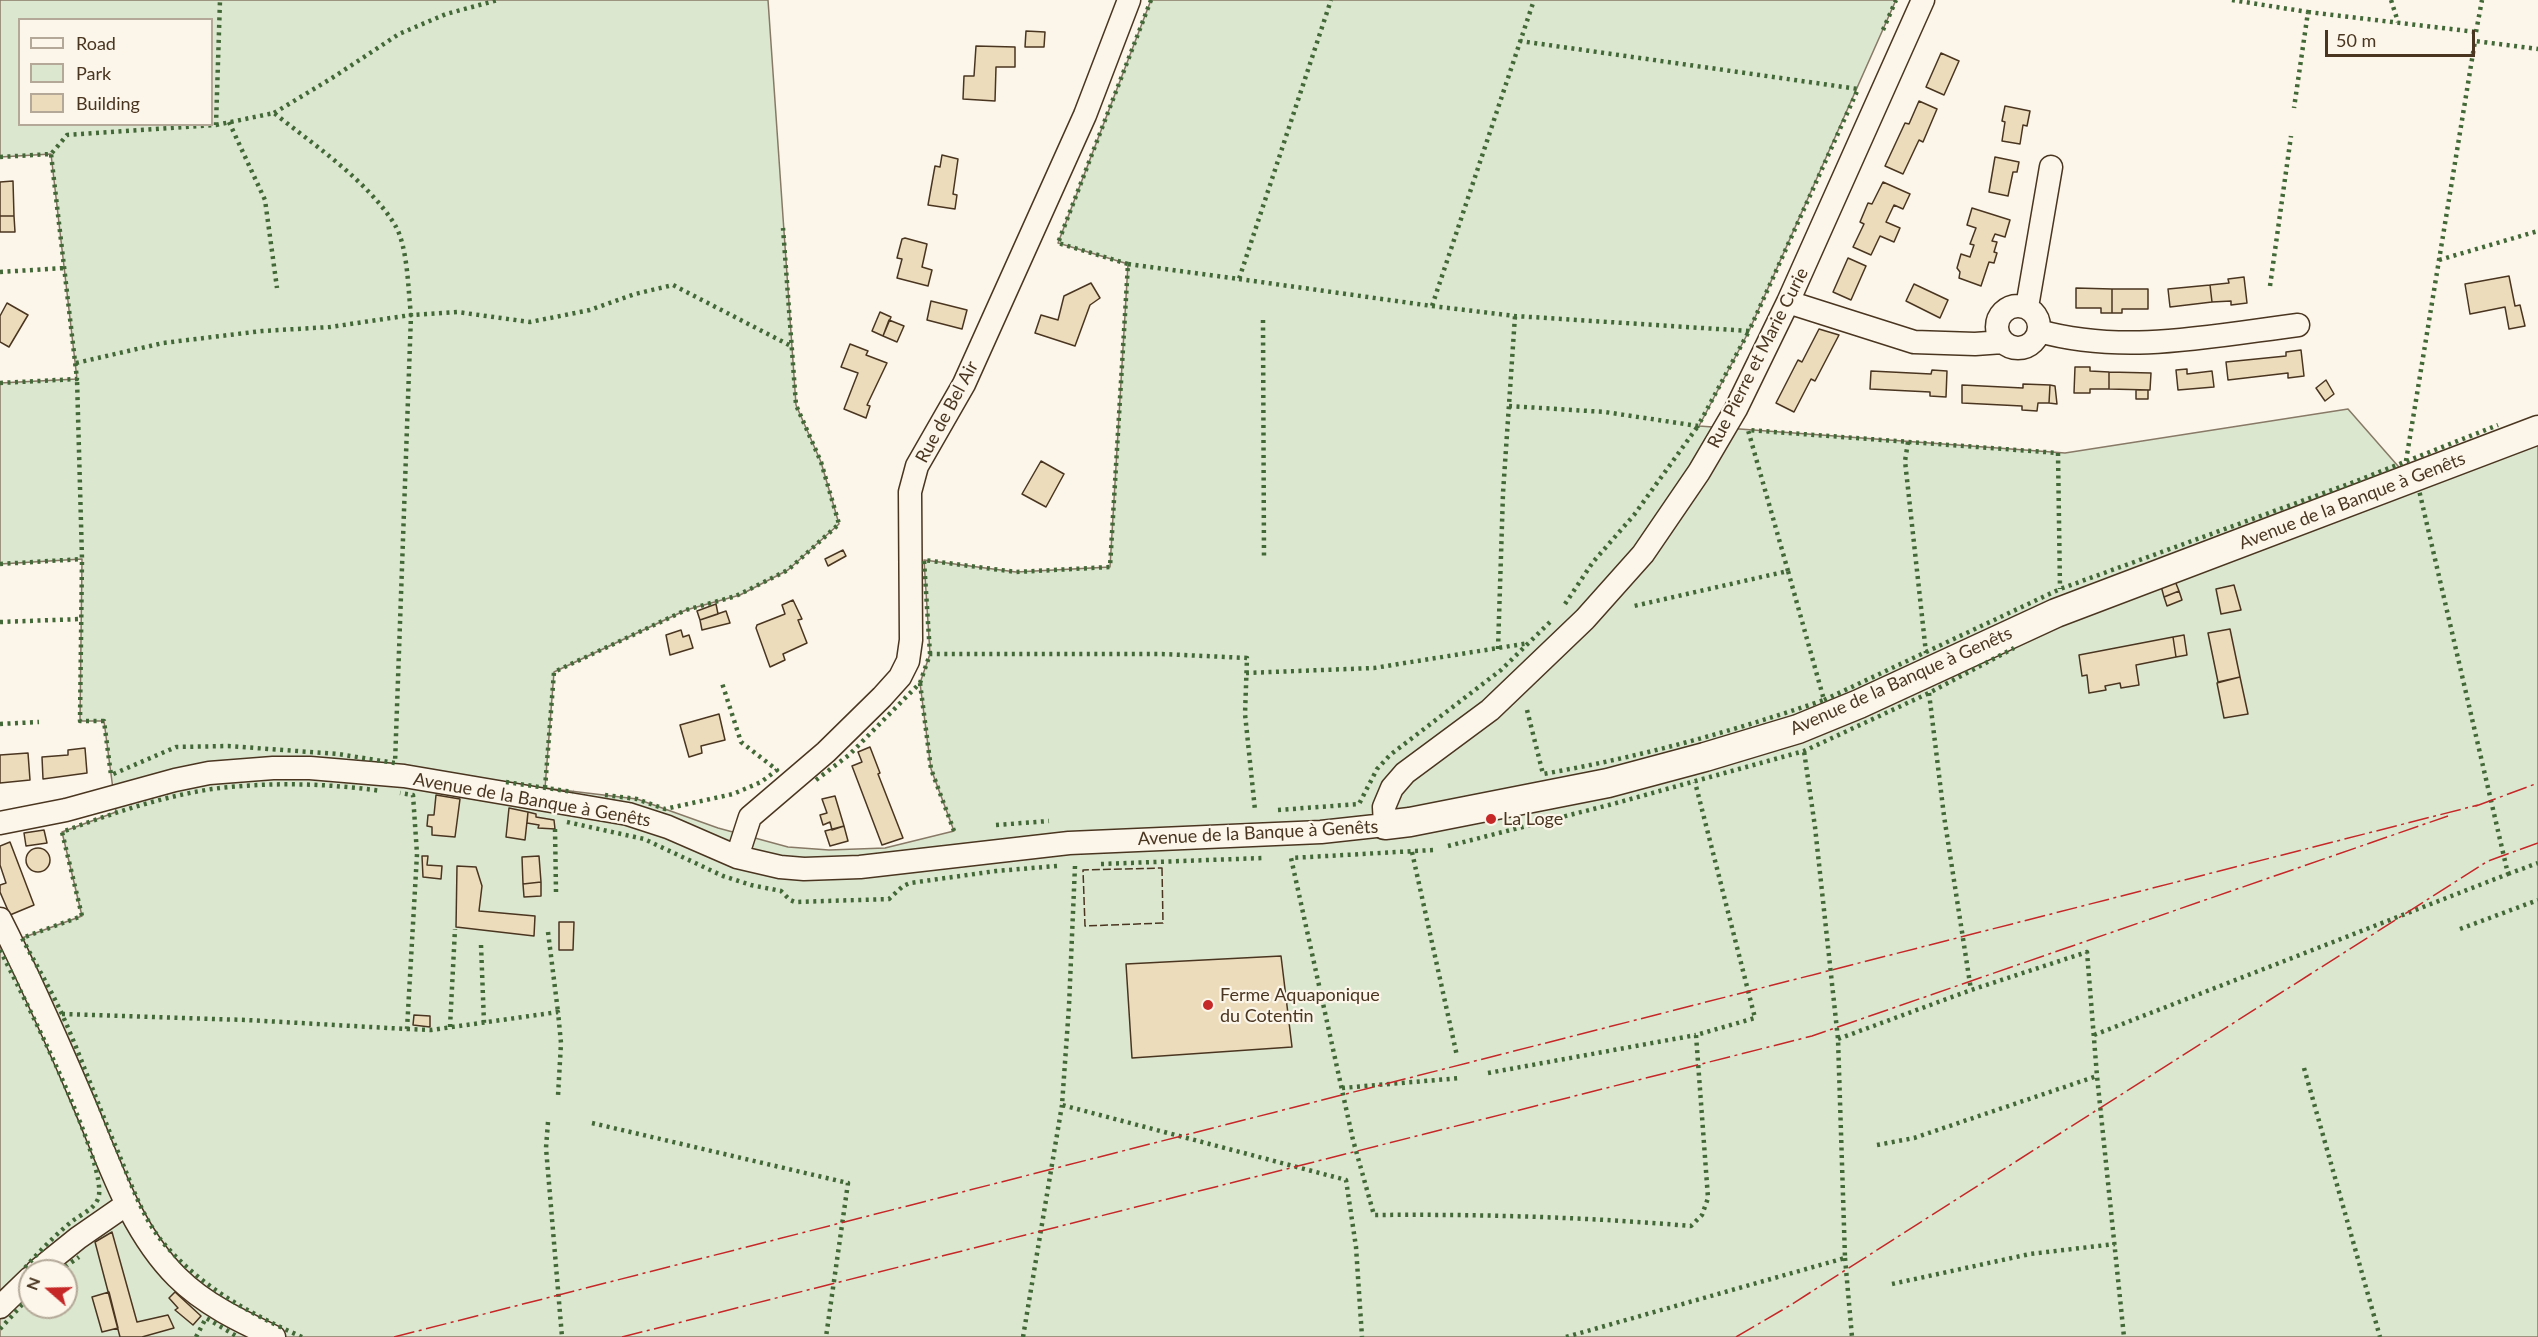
<!DOCTYPE html>
<meta charset="utf-8">
<style>
body{margin:0}
#map{position:relative;width:2538px;height:1337px;overflow:hidden;background:#fbf6e9;font-family:Lato,sans-serif}
canvas{display:block}
.legend{position:absolute;left:18px;top:18px;width:195px;height:108px;box-sizing:border-box;background:#fbf6e9;border:2px solid #b4a999;margin:0;padding:8px 10px;list-style:none;font-size:18px;color:#4a3520}
.legend li{display:flex;align-items:center;gap:12px;height:30px}
.legend b{width:30px;border:2px solid #b4a999}
.north{position:absolute;left:18px;top:1259px;width:60px;height:60px;box-sizing:border-box;background:#fbf6e9;border:2px solid #b4a999;border-radius:50%;rotate:290deg;font-size:16px;font-weight:700;line-height:24px;text-align:center;color:#4a3520}
.north::after{content:'';display:block;margin:auto;width:21px;height:27px;background:#c62828;clip-path:polygon(50% 0,100% 100%,50% 72%,0 100%)}
.scale{position:absolute;left:2325px;top:30px;width:150px;height:27px;box-sizing:border-box;border:3px solid #4a3520;border-top:0;padding-left:8px;font-size:18px;line-height:21px;white-space:nowrap;color:#4a3520;-webkit-text-stroke:4px #fbf6e9;paint-order:stroke}
</style>
<div id="map">
<canvas width="2538" height="1337"></canvas>
<ul class="legend">
<li><b style="height:8px;background:#fbf6e9"></b>Road</li>
<li><b style="height:16px;background:#dce7d0"></b>Park</li>
<li><b style="height:16px;background:#ecdcbc"></b>Building</li>
</ul>
<div class="north">N</div>
<div class="scale">50 m</div>
</div>
<script>
const context = document.querySelector('canvas').getContext('2d');
context.lineJoin = 'round';
function fill(path, color) { context.fillStyle = color; context.fill(path, 'evenodd'); }
function stroke(path, color, width, dash) { context.strokeStyle = color; context.lineWidth = width; context.lineCap = dash ? 'butt' : 'round'; context.setLineDash(dash || []); context.stroke(path); }
function label(font, color, halo, rows, align = 'center') {
  context.font = font + ' Lato,sans-serif'; context.lineWidth = 4.5; context.setLineDash([]); context.textBaseline = 'middle'; context.strokeStyle = halo; context.fillStyle = color; for (const [text, x, y, turn = 0] of rows) {
    context.save(); context.translate(x, y); context.rotate((+turn || 0) * Math.PI / 180); context.textAlign = isNaN(turn) ? turn : align; if (halo) context.strokeText(text, 0, 0); context.fillText(text, 0, 0); context.restore();
  }
}
const green = new Path2D(`
 M0 0H768L796 405 821 462 839 524 788 570 740 595 686 610 554 672 545 788 637 799 718 828 788 847 829 850 885 848 954 831 931 769 920 683 930 654 924 560 1016 572 1110 567 1128 264 1058 243 1151 0H1896L1749 331 1699 426 2065 453 2348 409 2419 490 2538 441V1337H0V936L22 938 82 916 62 832 116 812 104 721H80L82 559 0 564V383L77 379 51 154 0 157ZM20 20H212V124H20ZM30 1271H66V1307H30Z`);
const building = new Path2D(`
 M1026 31 1045 32 1044 47H1025Z
 M976 46 1015 47V67H996L995 101 963 99 964 76H974Z
 M1941 53 1959 61 1944 95 1926 87Z
 M1919 101 1937 109 1923 142 1919 140 1903 174 1885 166 1905 123 1909 124Z
 M2005 106 2030 111 2027 126 2023 125 2020 144 2002 141 2005 122 2002 121Z
 M942 155 958 159 953 194 957 195 955 209 928 205 935 166 940 167Z
 M1995 157 2019 162 2017 172H2013L2008 196 1989 192Z
 M13 181 14 216H0V182Z
 M1883 182 1910 194 1903 209 1894 205 1886 222 1900 228 1894 242 1880 236 1871 255 1853 247 1864 224 1860 222 1868 203 1872 204Z
 M1972 208 2010 220 2005 237 1995 234 1992 241 1997 242 1994 252 1997 253 1994 263 1989 262 1981 286 1959 278 1960 272 1957 268 1961 254 1970 257 1974 245 1970 244 1976 228 1967 225Z
 M0 216H14L15 232H0Z
 M905 238 927 244 922 267 932 270 928 286 897 278 902 259 897 258 902 239Z
 M1848 258 1866 266 1851 300 1833 292Z
 M2509 276 2515 306 2520 305 2525 326 2509 329 2505 307 2470 314 2465 284Z
 M2244 277 2247 303 2231 305V301L2212 302 2210 285 2229 283 2228 279Z
 M1091 283 1100 298 1090 305 1075 346 1035 333 1041 315 1058 320 1064 296Z
 M1914 284 1948 300 1940 318 1906 301Z
 M2210 285 2212 302 2170 307 2168 289Z
 M2076 288 2112 289V313H2101V308H2076Z
 M2112 289H2148V309H2122V313H2112Z
 M931 301 967 310 962 329 927 320Z
 M7 303 28 315 9 347 0 342V316Z
 M880 312 891 317 883 336 872 331Z
 M889 320 904 326 897 342 883 336Z
 M1819 329 1839 335 1815 381 1811 379 1794 412 1776 403 1798 360 1802 362Z
 M850 344 868 351 866 355 887 363 867 405 870 406 866 418 844 409 858 373 841 367Z
 M2301 350 2304 376 2288 378V373L2228 380 2226 362 2286 356V352Z
 M2075 367H2090V371L2109 372V389H2090V393H2074Z
 M2187 369V374L2212 371 2214 387 2178 390 2176 370Z
 M1932 370 1947 371 1946 397 1930 396V392L1870 389 1871 371 1931 374Z
 M2109 372 2151 373 2150 390 2109 389Z
 M2326 380 2334 394 2325 401 2316 388Z
 M2023 384 2050 385 2049 403H2038L2037 411 2022 410V406L1962 403V385L2023 388Z
 M2050 385 2055 386 2057 404 2049 403Z
 M2136 390H2148V399H2136Z
 M1041 461 1064 474 1046 507 1022 494Z
 M843 550 846 556 828 566 825 559Z
 M2175 581 2179 591 2164 597 2161 586Z
 M2234 585 2241 610 2221 614 2216 589Z
 M2179 591 2182 600 2167 606 2164 597Z
 M793 600 802 619 798 620 807 643 783 654 785 660 770 667 756 628 757 625 785 614 782 605Z
 M716 604 718 614 700 620 697 611Z
 M726 611 730 623 702 630 700 620Z
 M2230 629 2240 677 2218 682 2208 633Z
 M681 630 683 637 689 635 693 648 670 655 666 635Z
 M2184 635 2187 655 2176 657 2173 637Z
 M2173 637 2176 657 2136 665 2139 685 2121 688 2120 683 2105 686 2106 690 2089 693 2087 675 2082 676 2079 655Z
 M2240 677 2248 714 2224 718 2217 683Z
 M719 714 725 740 701 746 702 753 689 757 680 725Z
 M870 747 880 773 878 774 903 838 882 845 852 766 862 762 858 752Z
 M85 748 87 773 43 779 42 757 68 755V750Z
 M28 753 30 780 0 783V755Z
 M436 795 460 799 455 837 432 835V827L427 826 428 815H434Z
 M835 796 844 826 832 830 830 822 823 825 820 815 827 813 822 799Z
 M509 808 528 812 525 840 506 837Z
 M528 812 536 814V817L554 820 555 829 538 828 539 825 527 823Z
 M844 826 848 841 830 846 825 831Z
 M44 830 47 843 26 846 24 833Z
 M10 842 34 905 10 915 0 892V885L6 883 0 865V846Z
 M26 860a12 12 0 1 1 24 0a12 12 0 1 1-24 0Z
 M422 856H428L427 865 442 866 441 879 423 877Z
 M539 856 541 882 523 884 522 857Z
 M457 866 476 867 482 886 479 911 535 916 534 936 456 927Z
 M541 882V896L524 897 523 884Z
 M559 922H574L573 950H559Z
 M1281 956 1292 1047 1132 1058 1126 964Z
 M414 1015 430 1016V1027L413 1025Z
 M112 1232 137 1322 168 1315 174 1328 142 1337H120L95 1242Z
 M109 1292 118 1328 102 1332 92 1297Z
 M175 1292 201 1316 193 1325 175 1310 178 1308 169 1298Z`);
const minor = new Path2D(`
 M1788 302 1914 342 1975 344 2003 342
 M1997 327a21 21 0 1 1 42 0a21 21 0 1 1-42 0Z
 M2027 307 2051 167
 M2039 331C2124 355 2212 336 2298 325
 M0 823 66 810 175 780 209 773 273 768H310L404 776 628 814 668 827 737 857 780 867 804 869 860 867 1069 843 1321 832 1385 825 1384 807 1392 788 1405 773 1490 710 1585 619 1643 554 1699 472 1736 409 1788 302 1923 0
 M737 857 750 817 826 752 882 697 900 677 908 661 911 640 910 492 917 466 964 384 1085 115 1129 0
 M0 919C30 978 57 1040 83 1101 109 1162 130 1230 177 1277 204 1304 240 1321 274 1337
 M37 1271 78 1238 127 1204
 M0 1307 30 1278`);
const major = new Path2D(`
 M1385 825 1410 822 1608 783 1705 757 1798 729 1859 704 2056 613 2538 430`);
const hedge = new Path2D(`
 M2232 0 2308 12 2294 108
 M2391 0 2398 22
 M2308 12 2476 32
 M1883 30 1896 0
 M2476 32 2482 0
 M274 113 332 78 399 34 446 14 498 0
 M229 122 265 200 277 288
 M216 125 274 113C314 145 368 181 395 225 408 247 408 290 411 315L457 312 530 322 590 310 635 294 673 285 791 346
 M0 157 51 154 67 135 216 125 220 0
 M2439 260 2538 231
 M1128 264 1239 279 1331 0
 M0 272 65 268
 M1239 279 1432 306 1534 0
 M2270 286 2291 136
 M1432 306 1515 316 1749 331 1858 89 1520 41
 M1263 320 1264 560
 M76 363 163 343 262 331 330 327 411 315 395 763 338 754 228 746 176 747 111 775 104 721H80L82 559 77 379
 M0 383 77 379 51 154
 M1509 406 1605 412 1698 426 1749 331
 M1908 442 1905 461 1926 653
 M2406 461 2475 41 2538 49
 M0 564 82 559
 M1788 571 1748 430 2058 453 2060 589
 M1565 604 1593 562 1634 515 1698 426
 M0 622 81 619
 M1498 649 1503 493 1515 316
 M930 654 924 560 1016 572 1110 567 1128 264 1058 243 1151 0
 M1246 673 1374 668 1529 643
 M920 683 930 654H1162L1247 658 1245 714 1255 810
 M1929 693 1944 816 1971 990
 M1824 700 2060 589 2354 482 2498 425
 M1527 710 1543 774C1640 757 1731 732 1824 700L1788 571 1634 606
 M0 724 39 722
 M816 780 849 755 920 683 931 769 954 831
 M506 782 573 792
 M545 788 554 672 686 610 736 596 788 570 839 524 821 462 796 405 783 228
 M605 795 637 799 665 809 733 794 761 782 777 770 741 742 722 683
 M1278 810 1359 804 1377 769 1390 755 1501 670 1551 621
 M567 822 644 839 723 876 751 885 781 891 790 900 795 902 889 899 903 886 910 883 996 871 1057 866
 M996 825 1049 821
 M555 829 556 892
 M1448 846 1609 805 1804 751 1929 693 2014 648
 M1433 850 1291 858 1353 1140 1374 1215C1480 1214 1585 1217 1691 1226L1702 1215 1708 1198 1696 1035 1755 1018 1695 782
 M1412 852 1457 1056
 M1101 864 1263 858
 M1075 866 1069 1006 1062 1105 1346 1180 1356 1247 1362 1337
 M2508 874 2538 863
 M2460 929 2538 900
 M548 932 558 1012
 M481 945 484 1023
 M0 950C19 988 111 1167 98 1199 93 1210 80 1215 71 1222 53 1237 37 1254 22 1271
 M62 1014 246 1020 407 1029 417 854 413 795 400 793
 M450 1027 455 929
 M407 1029 431 1030 558 1012 561 1043 558 1096
 M2094 1035 2508 874 2419 490
 M1838 1039 1971 990 2087 952 2097 1076 2124 1337
 M2304 1068 2380 1337
 M1488 1073 1696 1035
 M1342 1088 1461 1078
 M548 1122 546 1148 562 1337
 M592 1123 848 1183 826 1337
 M1877 1145 1914 1138 2097 1076
 M1845 1258 1852 1337
 M59 1271 79 1257
 M1892 1284 2030 1254 2115 1244
 M0 1329 30 1296
 M196 1337 206 1318 238 1337
 M302 1337C251 1314 204 1289 166 1246 141 1218 130 1179 115 1145 97 1102 81 1057 62 1014 50 988 35 963 22 938L82 916 62 832C110 814 160 797 212 789 267 782 326 783 381 791
 M1023 1337 1062 1105
 M1566 1337 1845 1258 1838 1039 1815 827 1804 751`);
const fence = new Path2D(`
 M1162 868 1163 923 1085 926 1083 870Z`);
const power = new Path2D(`
 M2476 806 2538 783
 M394 1337 2478 805
 M622 1337 1812 1036 2448 816
 M1736 1337 1789 1306 2488 861 2538 843`);
const markers = [
 [1491,819,6,"#c62828"],
 [1208,1005,6,"#c62828"]
];
const streetNames = [
 ["Rue Pierre et Marie Curie",1758,358,-63],
 ["Rue de Bel Air",947,412,-62],
 ["Avenue de la Banque à Genêts",2352,501,-21],
 ["Avenue de la Banque à Genêts",1901,681,-24],
 ["Avenue de la Banque à Genêts",532,800,10],
 ["Avenue de la Banque à Genêts",1258,833,-3]
];
const poiNames = [
 ["La Loge",1503,819],
 ["Ferme Aquaponique",1220,995],
 ["du Cotentin",1220,1016]
];
fill(green, '#dce7d0');
stroke(green, '#887966', 1.5);
fill(building, '#ecdcbc');
stroke(building, '#4a3520', 1.5);
stroke(minor, '#4a3520', 25);
stroke(major, '#4a3520', 31);
stroke(minor, '#fbf6e9', 22);
stroke(major, '#fbf6e9', 28);
stroke(hedge, '#436837', 4.5, [3, 4.5]);
stroke(fence, '#4a3520', 1.5, [8, 3]);
stroke(power, '#c62828', 1.5, [21, 4.5, 3, 4.5]);
for (const [x, y, r, color] of markers) { const dot = new Path2D(); dot.arc(x, y, r, 0, 2 * Math.PI); context.fillStyle = color; context.fill(dot); stroke(dot, '#fbf6e9', 2); }
label('18px', '#4a3520', '#fbf6e9', streetNames);
label('18px', '#4a3520', '#fbf6e9', poiNames, 'left');
</script>
